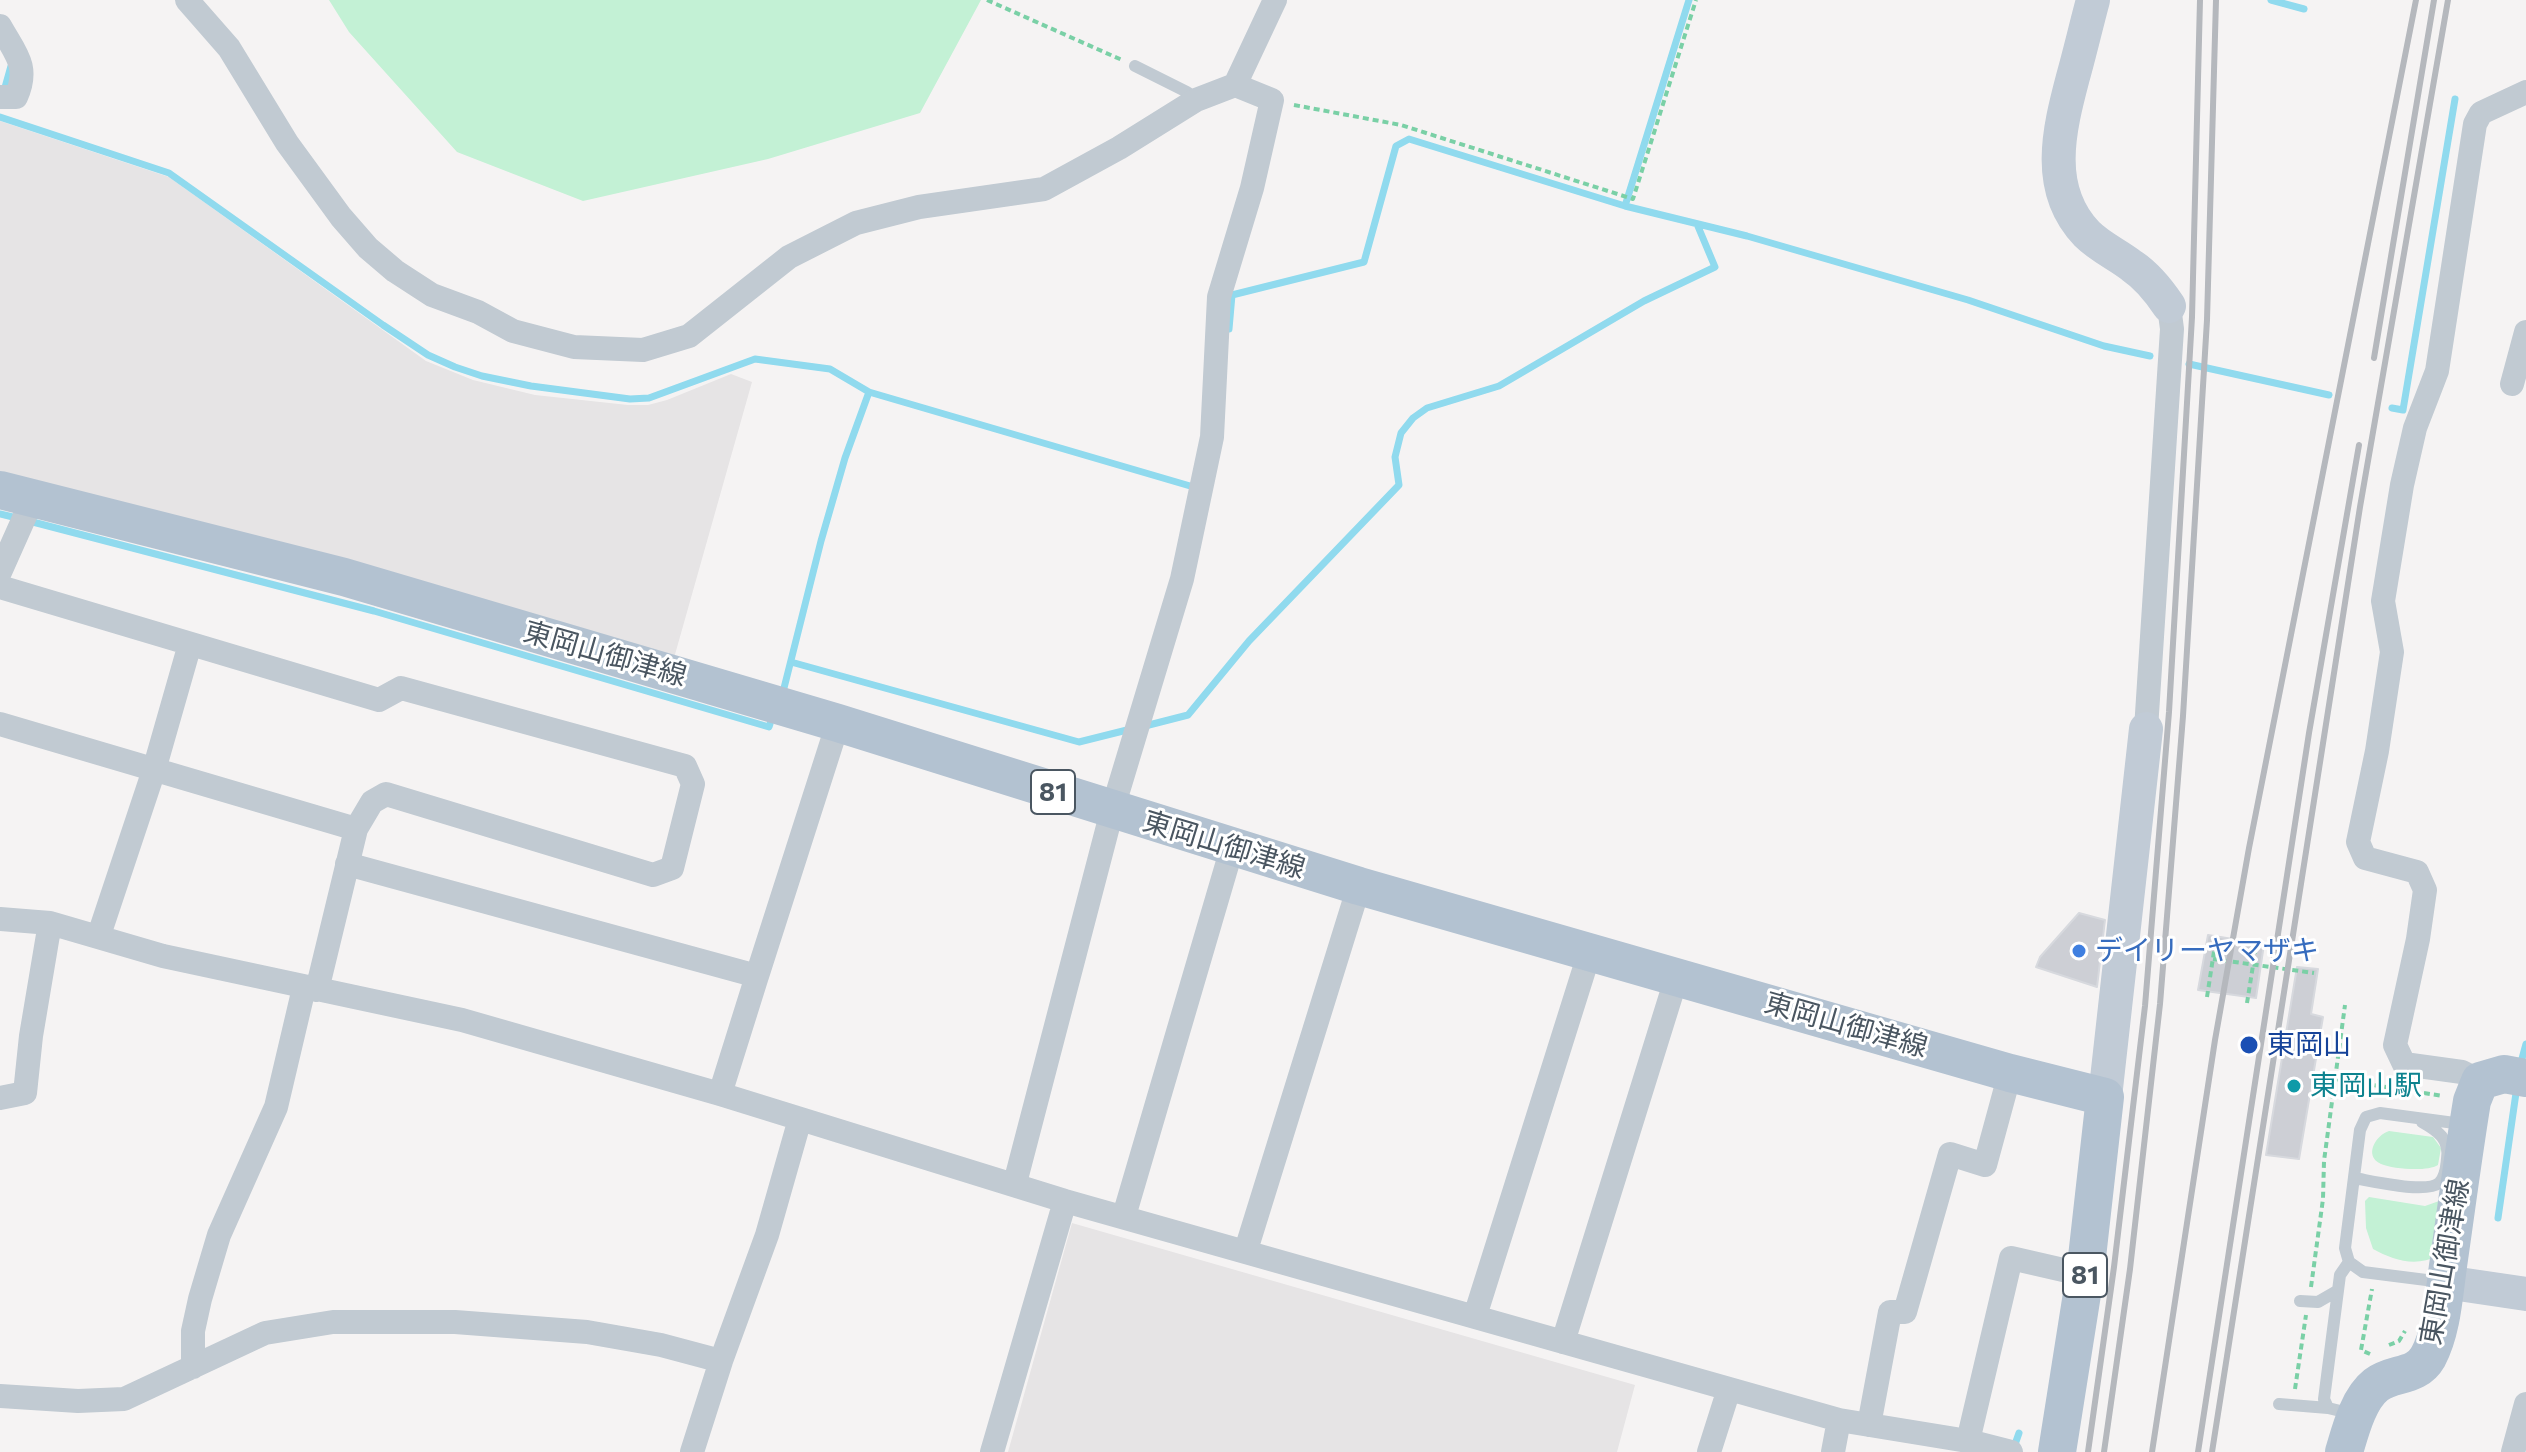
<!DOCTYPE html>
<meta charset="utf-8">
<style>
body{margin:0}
canvas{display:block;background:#f5f3f3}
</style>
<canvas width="2526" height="1452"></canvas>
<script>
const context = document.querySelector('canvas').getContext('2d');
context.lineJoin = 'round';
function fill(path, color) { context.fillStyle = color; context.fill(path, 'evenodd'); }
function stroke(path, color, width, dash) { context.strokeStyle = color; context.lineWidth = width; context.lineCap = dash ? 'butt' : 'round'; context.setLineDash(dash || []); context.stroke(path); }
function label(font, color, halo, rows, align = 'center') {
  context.font = font + ' Commissioner,"Noto Sans JP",sans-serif'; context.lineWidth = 6; context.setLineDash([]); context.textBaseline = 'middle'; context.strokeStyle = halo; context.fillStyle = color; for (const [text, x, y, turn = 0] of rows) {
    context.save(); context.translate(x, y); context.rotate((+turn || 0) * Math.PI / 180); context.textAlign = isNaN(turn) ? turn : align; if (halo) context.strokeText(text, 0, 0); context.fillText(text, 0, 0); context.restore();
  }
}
const education = new Path2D(`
 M0 121 169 177 426 361 473 380 535 395 628 405H648L667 400 731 374 752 382 674 658 0 476Z
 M1072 1223 1635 1385 1617 1452H1008Z`);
const green = new Path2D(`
 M329 0H981L920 113 768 159 583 201 457 152 349 32Z
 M2389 1131 2433 1137 2441 1148 2438 1165C2427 1172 2393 1169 2381 1164 2363 1156 2376 1135 2389 1131Z
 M2369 1197 2425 1206 2442 1200 2438 1255C2417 1268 2393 1260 2373 1249L2366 1228 2365 1201Z`);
const stream = new Path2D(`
 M2271 0 2304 9
 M4 91 11 66
 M0 117 169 173 383 325 428 355 455 367 482 376 531 386 630 399 649 398 755 359 830 369 869 392 1197 488
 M1625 206 1689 0
 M1229 329 1232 295 1364 262 1396 146 1409 139 1625 206 1747 236 1968 300 2104 346 2150 356
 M2189 364 2329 395
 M2392 408 2403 410 2455 99
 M0 514 17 518
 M29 521 374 611 769 727 770 724
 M791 662 1079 742 1131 729
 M783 692 821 541 845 458 869 392
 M1145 726 1188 715 1249 641 1399 485 1395 457 1401 433 1413 418 1427 408 1499 386 1644 301 1715 267 1697 224
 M2520 1066 2526 1044
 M2498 1218 2516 1093
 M2013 1450 2019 1433`);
const building = new Path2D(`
 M2079 913 2105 920 2097 987 2036 967 2040 957Z
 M2208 935 2264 944 2256 998 2198 990Z
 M2297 967 2318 969 2311 1014 2323 1017 2299 1159 2266 1155Z`);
const path = new Path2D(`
 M987 0 1122 60
 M1294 105 1401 125 1633 199 1696 0
 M2213 959 2314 973
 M2207 997 2215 945
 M2247 1003 2255 953
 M2335 1079 2443 1096
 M2311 1287 2323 1199 2324 1161 2345 1005
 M2389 1345 2399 1341 2405 1331
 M2370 1354 2361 1350 2372 1289
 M2295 1389 2306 1315`);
const lane = new Path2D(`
 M1135 66 1187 92 1196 100
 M2354 1178C2372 1181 2426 1194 2439 1183 2446 1177 2446 1167 2447 1159 2450 1139 2438 1131 2422 1122
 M2349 1262 2340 1275 2324 1399 2328 1408 2353 1414
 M2442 1282 2363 1272 2349 1262 2345 1248 2360 1130 2366 1117 2380 1113 2462 1124
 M2300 1301 2318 1302 2337 1291
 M2279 1404 2328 1408`);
const street = new Path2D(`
 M187 0 229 48 287 143 341 217 368 248 395 271 432 295 478 312 513 331 574 347 643 350 689 336 789 257 856 223 919 207 1044 189 1119 148 1196 100 1235 85 1275 0
 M0 26C15 53 30 66 16 97H0
 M2512 384 2526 332
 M0 572 33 498
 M0 587 379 700 401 688 685 766 693 784 672 868 653 875 386 794 372 802 356 829 317 990
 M0 724 356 829
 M2146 729 2172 329 2169 306
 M347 864 757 976 720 1094
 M0 919 50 923 163 956 462 1020 720 1094 1065 1201 1839 1420 1968 1441 2011 1452
 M99 935 154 770 190 644
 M757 976 838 723
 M2480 1081 2462 1072 2404 1064 2395 1045 2418 939 2425 890 2417 872 2365 858 2358 842 2377 751 2392 652 2383 601 2402 485 2415 428 2437 371 2475 124 2481 113 2526 92
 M0 1098 25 1093 31 1036 50 923
 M1015 1183 1112 811 1182 579 1212 437 1219 297 1252 188 1272 100 1235 85
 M1124 1216 1232 848
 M1246 1250 1359 886
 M1475 1316 1590 951
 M1563 1342 1677 976
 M193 1367V1331L200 1299 219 1235 276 1107 304 988
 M0 1396 78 1401 124 1399 265 1333 333 1322H455L587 1332 661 1345 721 1361
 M1869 1425 1890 1312H1905L1950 1154 1985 1165 2010 1073
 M1968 1441 2011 1258 2085 1275
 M692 1452 721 1361 767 1235 800 1119
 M992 1452 1065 1201
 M1709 1452 1729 1389
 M1833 1452 1839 1420
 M2513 1452 2526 1404`);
const secondary = new Path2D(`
 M2093 0C2086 26 2080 52 2073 77 2059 130 2044 189 2087 234 2100 247 2118 255 2132 266 2147 276 2159 291 2169 306
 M2105 1097 2146 729
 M2445 1282 2526 1294`);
const primary = new Path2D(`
 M0 490 344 577 838 723 1359 886 2010 1073 2105 1097 2085 1275 2057 1452
 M2344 1452C2350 1432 2358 1399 2376 1385 2393 1372 2416 1378 2428 1357 2442 1331 2444 1294 2448 1266 2456 1211 2463 1156 2472 1101L2480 1081 2504 1074 2526 1078`);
const rail = new Path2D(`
 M2374 358 2434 0
 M2088 1452 2114 1267 2145 1006 2169 712 2192 317 2200 0
 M2104 1452 2130 1269 2160 1004 2183 716 2207 320 2216 0
 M2152 1452 2215 1040 2249 848 2416 0
 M2198 1452 2309 733 2359 445
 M2212 1452 2360 507 2448 0`);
const markers = [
 [2079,951,8,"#3f7fe0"],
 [2249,1045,10,"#1a4fb4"],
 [2294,1086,8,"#0f9aa8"]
];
const shields = [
 [1053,792,44],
 [2085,1275,44]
];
const shieldNames = [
 ["81",1053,792],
 ["81",2085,1275]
];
const streetNames = [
 ["東岡山御津線",605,654,16],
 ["東岡山御津線",1224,845,17],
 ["東岡山御津線",1846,1025,16],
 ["東岡山御津線",2445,1262,-80]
];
const shopNames = [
 ["デイリーヤマザキ",2095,951]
];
const transitNames = [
 ["東岡山",2267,1045]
];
const cultureNames = [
 ["東岡山駅",2310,1086]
];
fill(education, '#e6e4e5');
fill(green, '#c3f1d5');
stroke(stream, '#90daee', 7);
fill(building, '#cdcfd5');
stroke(building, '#d7d9de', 2);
stroke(path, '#7ad0a6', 4, [6, 4]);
stroke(lane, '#c1cad2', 12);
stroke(street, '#c1cad2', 24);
stroke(secondary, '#c1cbd6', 34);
stroke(primary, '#b3c2d1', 38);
stroke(rail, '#b5b8bd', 6);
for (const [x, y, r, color] of markers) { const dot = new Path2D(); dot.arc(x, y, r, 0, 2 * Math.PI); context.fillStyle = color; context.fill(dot); stroke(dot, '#fff', 3); }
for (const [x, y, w] of shields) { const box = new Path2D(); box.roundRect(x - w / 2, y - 22, w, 44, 6); context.fillStyle = '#fff'; context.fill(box); stroke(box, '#4a5661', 2); }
label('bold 26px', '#4a5661', null, shieldNames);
label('28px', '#4a5661', '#fff', streetNames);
label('28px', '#366cbe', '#fff', shopNames, 'left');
label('28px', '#164399', '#fff', transitNames, 'left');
label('28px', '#0d838f', '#fff', cultureNames, 'left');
</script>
